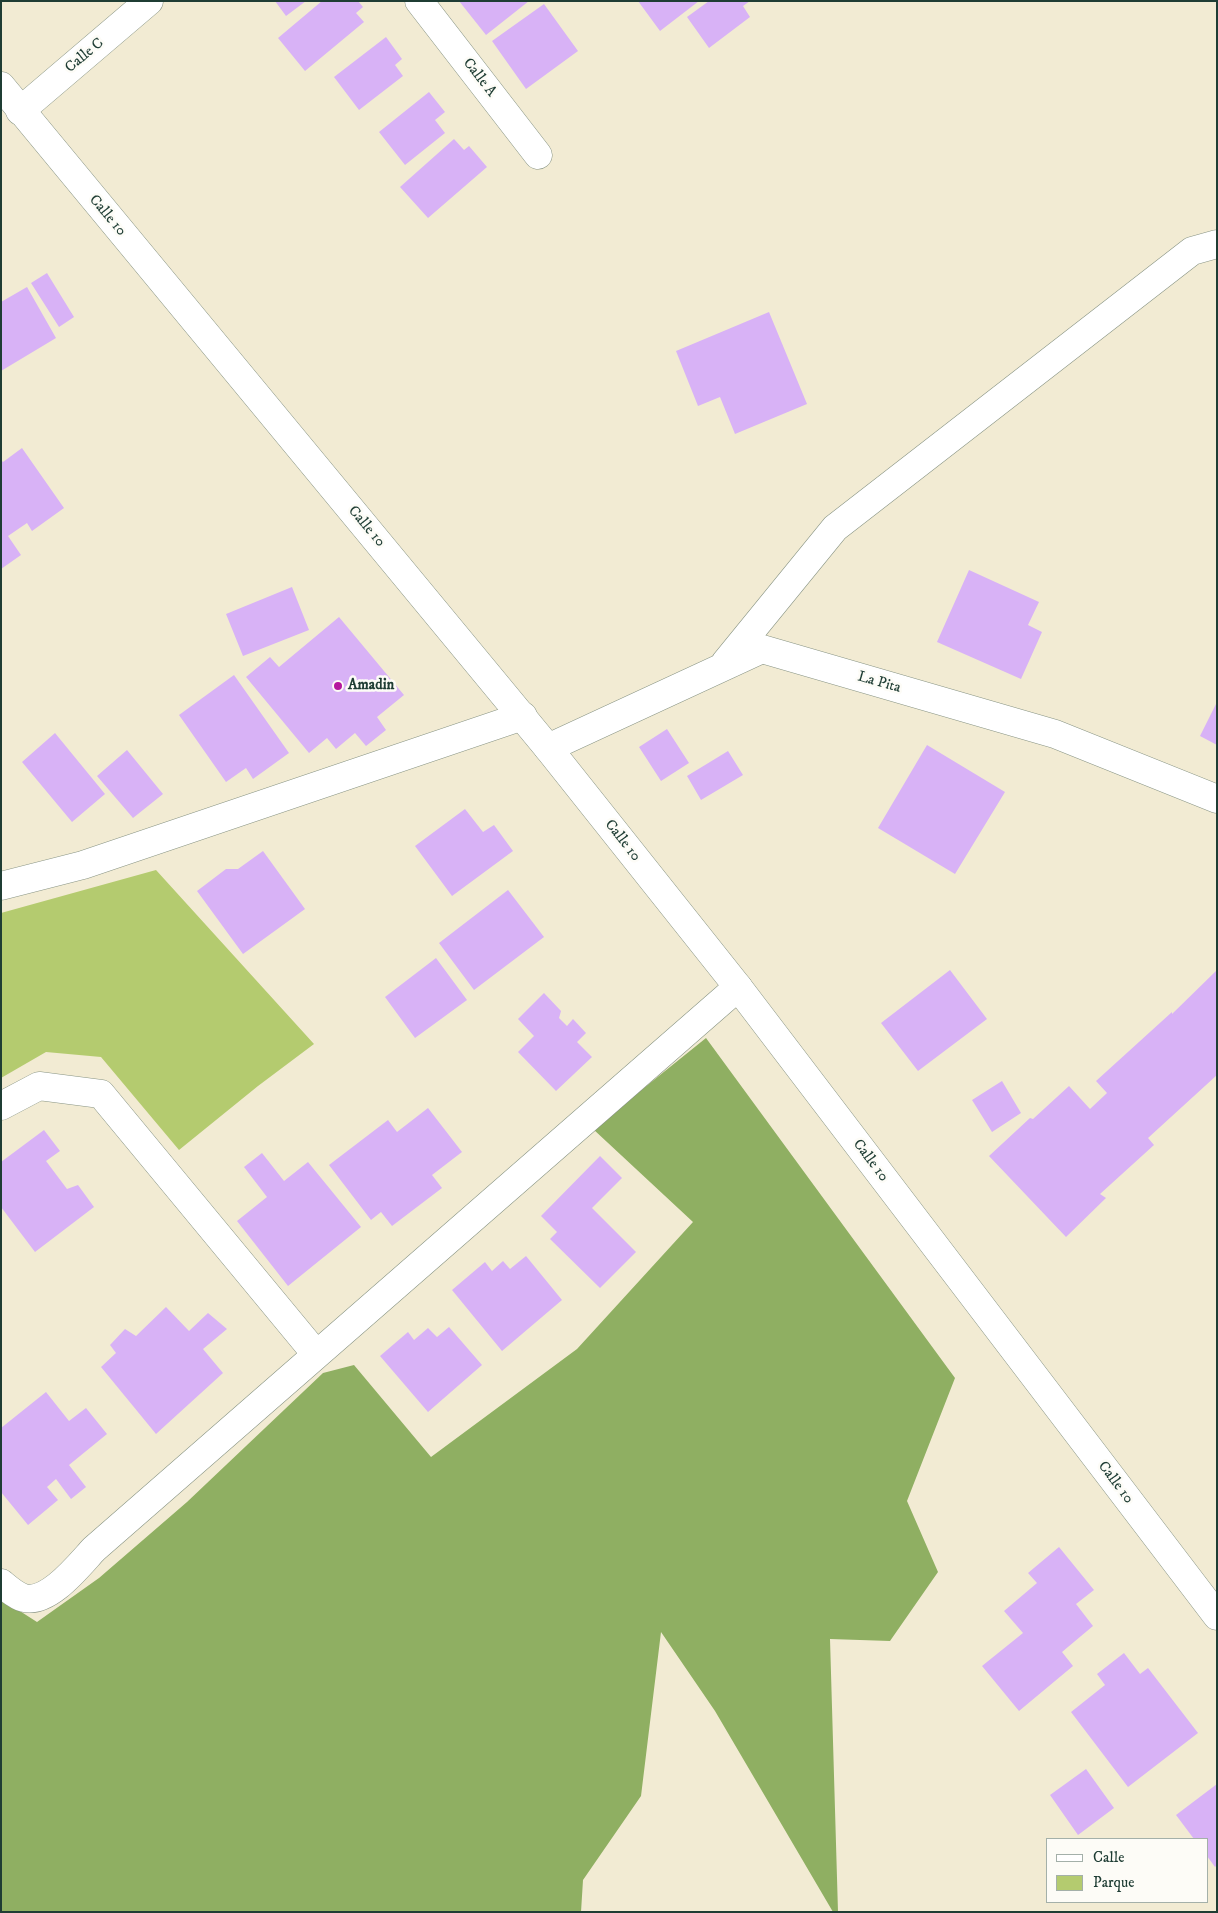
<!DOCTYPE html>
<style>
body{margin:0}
#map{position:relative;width:1218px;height:1913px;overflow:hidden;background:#f2ebd3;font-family:"IM FELL DW Pica",serif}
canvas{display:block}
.frame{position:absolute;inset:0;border:2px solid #1f3d34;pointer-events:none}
.legend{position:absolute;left:1046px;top:1838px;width:162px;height:65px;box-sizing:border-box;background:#fdfcf7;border:1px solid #a4b0a9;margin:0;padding:6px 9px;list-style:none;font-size:15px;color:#1f3d34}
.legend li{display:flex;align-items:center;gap:10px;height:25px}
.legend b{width:25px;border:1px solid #a4b0a9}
</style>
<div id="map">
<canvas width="1218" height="1913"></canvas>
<div class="frame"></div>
<ul class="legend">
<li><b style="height:6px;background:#fff"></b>Calle</li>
<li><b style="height:14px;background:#b4cb6f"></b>Parque</li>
</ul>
</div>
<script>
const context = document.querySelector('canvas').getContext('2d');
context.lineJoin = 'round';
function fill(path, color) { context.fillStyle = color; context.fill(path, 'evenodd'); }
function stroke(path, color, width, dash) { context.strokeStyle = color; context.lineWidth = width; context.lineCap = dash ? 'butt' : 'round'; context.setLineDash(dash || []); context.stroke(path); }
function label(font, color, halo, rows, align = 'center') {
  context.font = font + ' "IM FELL DW Pica",serif'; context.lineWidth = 5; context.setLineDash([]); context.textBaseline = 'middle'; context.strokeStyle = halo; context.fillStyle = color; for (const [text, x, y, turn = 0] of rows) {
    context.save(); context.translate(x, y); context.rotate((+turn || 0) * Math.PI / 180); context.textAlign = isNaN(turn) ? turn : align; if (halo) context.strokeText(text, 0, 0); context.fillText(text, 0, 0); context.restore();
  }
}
const green = new Path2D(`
 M156 870 314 1044 258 1086 179 1150 101 1057 46 1052 1 1078V913Z`);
const forest = new Path2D(`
 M706 1038 955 1378 907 1501 938 1572 890 1641 830 1639 838 1912H833L715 1711 661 1632 641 1796 583 1880 581 1912H1V1599L37 1622 99 1578 187 1502 323 1373 354 1365 431 1457 577 1349 693 1222 593 1129Z`);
const building = new Path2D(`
 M275 1H306L286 16Z
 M322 1H358L363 7 356 13 364 22 305 71 278 38Z
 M459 1H529L486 35Z
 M638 1H699L660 31Z
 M709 1H750L743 6 750 17 709 48 687 17Z
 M544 4 578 51 526 89 492 41Z
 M386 37 402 59 395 65 403 76 359 110 334 77Z
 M429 92 445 112 435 120 445 133 405 165 379 132Z
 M454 139 464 150 469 146 487 167 428 218 400 187Z
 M47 273 74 317 59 327 31 283Z
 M27 287 56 338 1 371V302Z
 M769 312 807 404 735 434 720 397 698 406 676 351Z
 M22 448 64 508 32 531 27 523 8 536 21 555 1 569V460L3 462Z
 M969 570 1039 602 1028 625 1042 632 1021 679 937 642Z
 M292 587 309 630 243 656 226 614Z
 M339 617 404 695 377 717 386 730 366 746 355 733 336 749 327 738 309 753 246 677 270 657 279 667Z
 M234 675 289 753 253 779 246 768 226 782 179 715Z
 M1217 702V745L1200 736Z
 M667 729 689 763 661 781 639 747Z
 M55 733 105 794 72 822 22 762Z
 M927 745 1005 792 955 874 878 828Z
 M127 750 163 794 133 818 97 776Z
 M728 751 743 775 701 800 687 776Z
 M465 809 483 832 494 825 513 851 452 896 415 846Z
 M263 851 305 909 243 954 197 891 226 869H238Z
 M508 890 544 937 474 990 439 943Z
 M436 958 467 1000 415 1038 385 997Z
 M950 970 987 1019 918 1071 881 1023Z
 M1217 970V1075L1148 1138 1154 1145 1100 1194 1106 1198 1066 1237 989 1156 1030 1118 1033 1119 1069 1086 1090 1109 1107 1093 1096 1081 1172 1012V1014Z
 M544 993 561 1011 559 1018 567 1026 573 1019 586 1033 577 1042 592 1057 556 1091 518 1052 534 1036 518 1019Z
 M1002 1081 1021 1113 992 1132 972 1100Z
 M428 1108 462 1152 432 1175 442 1188 392 1226 381 1212 371 1220 329 1165 388 1120 397 1132Z
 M44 1130 60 1151 46 1161 67 1189 78 1185 94 1207 35 1252 1 1207V1162Z
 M262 1153 284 1181 308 1162 361 1227 288 1286 237 1221 267 1197 244 1167Z
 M600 1156 622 1178 592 1208 636 1252 600 1288 550 1239 557 1232 541 1216Z
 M526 1256 562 1300 502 1351 452 1290 485 1262 492 1271 503 1261 510 1269Z
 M166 1307 189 1331 208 1313 227 1329 203 1349 223 1373 156 1434 101 1367 116 1353 110 1345 125 1329 136 1336Z
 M449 1327 482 1365 428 1412 380 1356 408 1332 414 1340 428 1328 437 1337Z
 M46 1392 69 1421 86 1408 107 1434 69 1465 86 1487 71 1499 56 1479 47 1487 58 1500 28 1525 1 1492V1428Z
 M1059 1547 1094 1590 1076 1604 1093 1626 1062 1652 1073 1666 1019 1711 982 1666 1023 1633 1004 1611 1037 1583 1028 1573Z
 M1124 1653 1140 1674 1148 1668 1198 1733 1128 1787 1071 1712 1105 1685 1097 1674Z
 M1086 1769 1114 1808 1078 1835 1050 1795Z
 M1217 1784V1865L1215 1867 1207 1856V1839H1194L1176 1815Z`);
const minor = new Path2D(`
 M419 1 538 155
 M20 111 149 1
 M725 663 835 528 1192 251 1217 244
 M548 748 762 649 1055 734 1217 799
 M1 886 83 865 523 716
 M1 1106 39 1086 101 1094 316 1354
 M1 1583C7 1588 16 1596 24 1598 49 1604 79 1565 94 1549L738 987`);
const major = new Path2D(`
 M1 86 548 748 738 987 1217 1616`);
const markers = [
 [338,686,5,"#b5179e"]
];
const streetNames = [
 ["Calle C",85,56,-40],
 ["Calle A",479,78,52],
 ["Calle 10",107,216,50],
 ["Calle 10",366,527,50],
 ["La Pita",879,683,16],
 ["Calle 10",622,841,52],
 ["Calle 10",870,1161,53],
 ["Calle 10",1115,1483,53]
];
const poiNames = [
 ["Amadin",348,686]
];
fill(green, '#b4cb6f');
fill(forest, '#8faf62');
fill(building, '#d8b2f6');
stroke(minor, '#889484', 29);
stroke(major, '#889484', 29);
stroke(minor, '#fff', 28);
stroke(major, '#fff', 28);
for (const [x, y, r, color] of markers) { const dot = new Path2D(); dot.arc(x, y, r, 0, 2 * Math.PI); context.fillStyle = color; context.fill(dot); stroke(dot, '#fdfcf7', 2); }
label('15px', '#1f3d34', '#fdfcf7', streetNames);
label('bold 15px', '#1f3d34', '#fdfcf7', poiNames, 'left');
</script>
